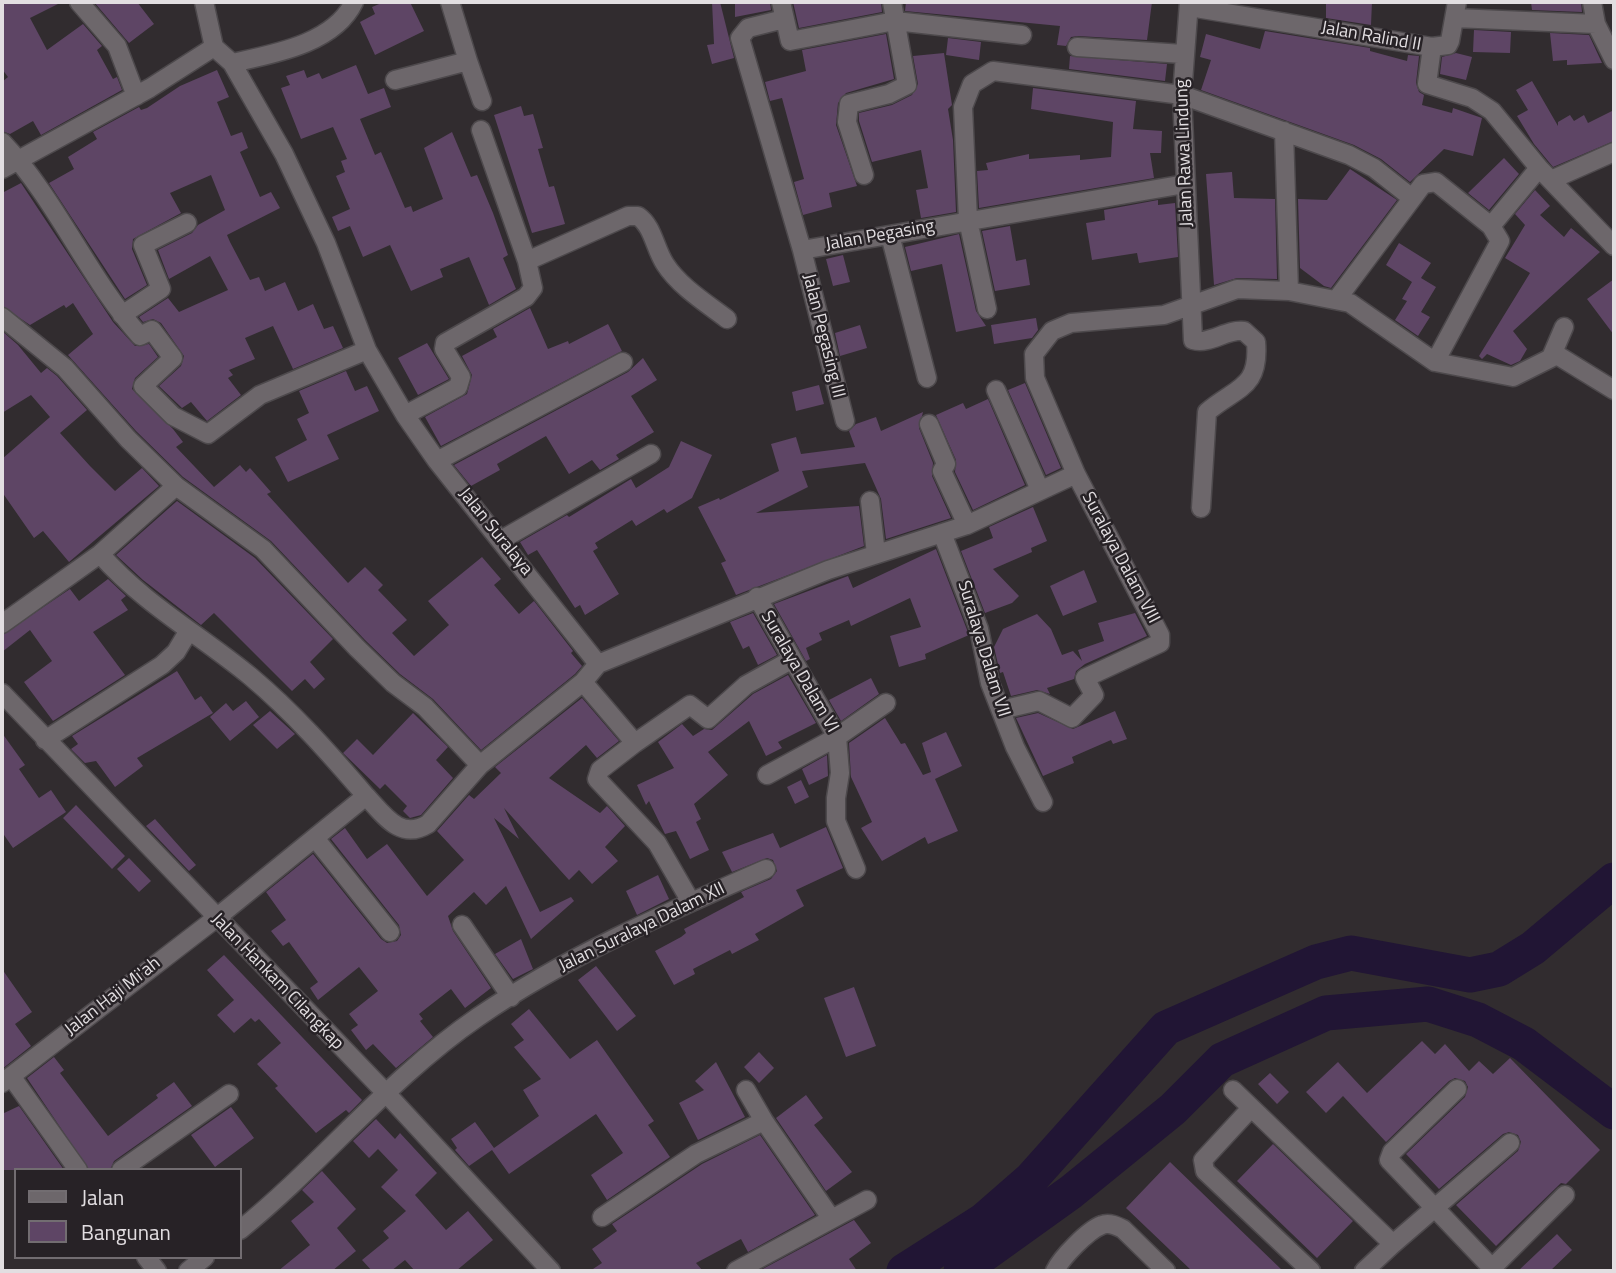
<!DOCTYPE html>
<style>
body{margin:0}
#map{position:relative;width:1616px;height:1273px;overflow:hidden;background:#312c2f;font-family:"Titillium Web",sans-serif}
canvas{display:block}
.frame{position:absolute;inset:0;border:4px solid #e2dee1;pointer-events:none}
.legend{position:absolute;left:14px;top:1168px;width:228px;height:91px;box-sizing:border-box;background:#272226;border:2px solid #726d71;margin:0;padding:9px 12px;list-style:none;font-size:21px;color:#e2dee1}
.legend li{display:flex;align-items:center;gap:14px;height:35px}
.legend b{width:35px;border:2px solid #726d71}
</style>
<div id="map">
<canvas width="1616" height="1273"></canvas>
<div class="frame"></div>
<ul class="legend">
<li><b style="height:9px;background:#6d676b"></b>Jalan</li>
<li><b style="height:19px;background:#5e4565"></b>Bangunan</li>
</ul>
</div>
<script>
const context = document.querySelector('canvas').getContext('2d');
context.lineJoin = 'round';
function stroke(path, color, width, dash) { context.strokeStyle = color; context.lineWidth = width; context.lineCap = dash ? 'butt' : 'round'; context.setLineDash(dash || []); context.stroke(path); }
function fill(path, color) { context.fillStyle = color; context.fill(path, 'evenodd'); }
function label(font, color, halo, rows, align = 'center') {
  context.font = font + ' "Titillium Web",sans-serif'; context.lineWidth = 5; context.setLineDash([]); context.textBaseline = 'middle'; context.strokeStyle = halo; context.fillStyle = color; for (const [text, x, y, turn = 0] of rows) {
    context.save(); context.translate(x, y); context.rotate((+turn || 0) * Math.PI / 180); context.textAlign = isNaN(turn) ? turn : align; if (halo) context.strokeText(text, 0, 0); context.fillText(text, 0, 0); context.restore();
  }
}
const river = new Path2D(`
 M904 1271 984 1220 1031 1179 1166 1028 1316 962 1351 953 1470 975 1499 969 1533 948 1614 880
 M961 1271 1071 1192 1173 1109 1222 1060 1326 1013 1428 1004 1478 1020 1524 1044 1614 1112`);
const building = new Path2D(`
 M2 2H62L30 18 47 50 83 24 102 46 97 50 113 79 117 77 122 90 41 135 33 121 10 134 2 131V82L8 77 2 69Z
 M94 2H137L154 24 129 43Z
 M384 2H410L424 31 375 55 360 22 375 14 372 7Z
 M712 2H720L734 58 712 64 707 45 714 44Z
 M735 2H770L771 10 735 17Z
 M793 2H881L882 12 799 28Z
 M906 2H1152L1147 40 1078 36 1071 37 1066 46 1057 45 1060 26 905 11Z
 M1326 2H1372L1371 25 1326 18Z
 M1531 2H1581L1582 12 1532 10Z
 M1474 30 1511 32 1510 53 1473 52Z
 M1265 31 1370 48V51L1407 61 1408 55 1419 56 1416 83 1419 92 1424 95 1422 105 1452 113 1453 108 1482 118 1473 156 1444 149 1410 182 1381 159 1354 145 1201 90 1211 60 1200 57 1206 34 1260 49Z
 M1550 33 1589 35 1602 63 1567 65V60L1553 61Z
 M886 34 894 79 846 93 838 103 836 125 857 186 829 193 832 207 803 215 794 182 804 179 782 98 770 101 765 82 806 71 802 50Z
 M948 38 981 42 979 60 946 55Z
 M944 53 952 105 948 109 953 140 956 212 921 218 916 190 928 188 921 150 872 162 859 121V113L892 105 912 95 918 84 913 56Z
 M1456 53 1472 57 1466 80 1440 74 1442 57Z
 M1070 56 1167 64 1165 81 1069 69Z
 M356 65 368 94 384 88 391 107 360 119 375 155 381 152 405 208 411 206 413 212 443 199 424 148 452 132 471 177 477 175 493 213 508 255 503 258 516 289 489 305 469 257 440 269 443 277 411 291 390 245 363 257 350 226 338 231 332 217 350 209 336 176 345 172 341 161 347 159 333 127 301 139 281 88 290 85 286 76 304 70 307 78 319 73 322 79Z
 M217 70 229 97 217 102 231 136 242 132 248 148 240 152 260 197 271 192 280 208 227 235 230 242 250 280 259 277 265 291 285 282 298 311 313 304 324 329 333 326 343 348 293 369 273 326 245 338 255 359 229 370 233 375 228 378 241 395 207 421 191 402 182 408 159 386 181 366 184 356 161 323 153 319 143 322 139 317 168 298 179 312 228 290 210 256 169 279 158 250 192 233 198 225 225 210 211 175 170 193 181 213 133 239 132 249 147 285 125 299 49 183 74 169 68 157 97 139 93 132 139 107 141 110 147 108 180 86Z
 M1532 81 1558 126V122L1570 115 1574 121 1584 115 1588 123 1614 110V141L1553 167 1534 144 1517 116 1528 110 1516 90Z
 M1033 88 1136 101 1133 129 1162 131 1161 153H1150L1154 178 979 208 977 171 988 170 986 163 1029 154V159L1080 155V160L1111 157 1113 122 1031 109Z
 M521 106 524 116 533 114 543 148 538 149 549 187 554 186 565 224 532 233 494 115Z
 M1504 158 1519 174 1489 210 1468 193Z
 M1350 169 1397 200 1331 288 1324 286 1300 268 1298 199 1327 200Z
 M1232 172 1234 198 1275 199 1277 279 1237 278 1214 285 1206 174Z
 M21 183 113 322 135 346 149 344 158 357 135 378 132 389 173 429 183 442 176 447 214 487 240 465 246 472 250 468 271 492 267 494 348 583 365 567 383 585 378 590 407 620 392 633 414 656 449 625 428 601 482 557 501 579 494 585 519 614 534 601 573 651 571 653 582 666 575 674 481 750 433 699 400 674 365 640 271 541 183 477 136 431 68 355 93 334 73 303 66 308 64 305 30 325 2 306V193Z
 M1535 190 1550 206 1540 215 1564 237 1571 228 1600 252 1513 331 1527 349 1520 361 1511 365 1487 354 1482 359 1479 356 1530 273 1505 258 1525 225 1515 214Z
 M1158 200V205L1175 203 1178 257 1139 263 1137 253 1092 260 1086 223 1105 220 1104 210Z
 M1010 226 1016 261 1026 259 1030 285 995 291 982 231Z
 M959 234 976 311 986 326 956 332 942 264 911 271 905 247Z
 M1399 243 1431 263 1421 278 1436 287 1421 312 1430 317 1418 336 1395 320 1407 301 1402 299 1412 282 1386 265Z
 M843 255 850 282 833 286 826 259Z
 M1614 279V335L1587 299Z
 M530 308 548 349 568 341 569 344 608 324 622 351 441 446 425 417 467 394 472 375 462 356 497 337 493 329Z
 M1036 318 1038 330 1032 338 994 344 991 325Z
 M860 325 867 348 840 356 835 333Z
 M2 331 18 345 41 373 47 368 57 376 87 410 60 433 90 466 115 491 142 468 159 486 69 562 43 531 34 538 2 492V459L50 417 31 395 2 413Z
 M427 343 449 379 418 395 398 358Z
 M643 358 657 380 631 396 654 432 616 455 619 459 600 470 592 460 569 474 546 436 497 464 500 470 471 486 454 465 628 372Z
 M346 371 355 391 367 386 379 411 327 435 339 459 288 482 275 457 307 440 297 419 309 413 299 391Z
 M1025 383 1061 468 1046 475 1008 390Z
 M819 385 824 404 796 411 792 392Z
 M988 399 1025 485 973 510 955 472 956 460 936 415 963 403 966 409Z
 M923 412 919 428 933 463 932 476 951 518 886 539 881 499 865 463 802 471 808 487 756 513 859 506 864 546 736 595 721 563 726 561 698 507 719 498 720 500 779 471 771 444 796 437 801 454 855 447 849 431 856 424 876 417 881 431Z
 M681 441 712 455 692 498 667 513 664 509 636 526 632 520 595 543 598 548 593 551 619 594 585 615 580 605 575 608 537 550 528 555 520 542 567 515 569 517 631 479 636 488 669 467Z
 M177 501 255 558 333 639 310 662 325 679 314 689 305 679 292 691 214 613 201 625 143 580 116 555Z
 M1033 507 1047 541 1031 548 1032 552 993 569 1019 596 1012 603 985 613 961 551 993 538 989 527Z
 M936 549 969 635 925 654 926 659 899 667 890 636 921 627 910 598 851 626 849 620 819 633 822 640 806 648 810 659 806 661 774 604 848 576 853 588Z
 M1084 570 1097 602 1063 616 1050 586Z
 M108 579 126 596 121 600 128 610 93 632 125 675 53 721 24 682 52 661 30 630 2 652V635L70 589 79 601Z
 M753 613 777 655 758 665 749 646 743 649 730 622Z
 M1135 613 1147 636 1085 664 1076 671 1074 679 1047 688 1050 694 1037 690 1011 696 1003 672 1000 673 994 647 1003 629 1037 614 1051 629 1062 655 1073 651 1082 661 1078 650 1104 641 1098 623Z
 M177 671 195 700 201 696 213 713 137 758 143 766 115 787 96 761 85 763 71 749 78 744 72 736Z
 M788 675 816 723 778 742 782 748 766 756 749 721 708 752 728 775 694 804 701 819 696 822 709 850 690 859 676 831 665 834 649 801 646 805 637 785 674 768 658 742 682 724 693 736 704 729 712 730 753 694Z
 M871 678 879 694 841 721 829 700Z
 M582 698 619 741 597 758 586 745 549 778 600 813 607 806 625 826 605 847 618 861 592 884 579 870 569 880 504 808 519 839 494 818 540 912 571 897 574 901 531 939 506 886 486 905 474 892 448 916 453 931 491 988 465 1008 451 989 419 1014 423 1019 420 1021 433 1037 396 1068 373 1044 366 1050 351 1030 358 1025 349 1014 378 991 359 967 318 1000 310 988 318 982 289 942 283 946 271 931 286 920 266 892 313 854 381 939 387 943 397 941 401 935 399 925 331 839 345 828 367 859 387 844 427 896 464 860 437 831 469 795 474 799 501 773 495 767Z
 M246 701 259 717 230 741 210 717 226 703 233 711Z
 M270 711 295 734 277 749 253 725Z
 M1115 711 1127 739 1113 744 1111 740 1072 757 1074 763 1043 776 1016 718 1038 713 1073 729Z
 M413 713 448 747 436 760 453 778 421 815 410 818 403 811 407 806 385 784 380 789 343 753 357 739 373 755Z
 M885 718 901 744 905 743 923 775 931 772 922 743 946 732 962 766 935 779 958 831 928 844 925 837 882 861 861 828 872 822 851 777 849 743Z
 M2 733 25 765 19 769 39 798 51 790 66 812 13 848 2 832Z
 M827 755 828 776 809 785 802 769Z
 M801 780 809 797 795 804 787 787Z
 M76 805 125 856 112 869 63 818Z
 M155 819 196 865 189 871 146 826Z
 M826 827 843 868 796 890 804 906 755 934 759 940 732 954 730 950 693 969 695 974 674 985 655 951 681 937 686 933 684 929 744 897 741 892 771 879 777 871 773 860 767 858 732 872 722 852 773 833 780 848Z
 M129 858 151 881 139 892 117 869Z
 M658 875 669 899 637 915 626 891Z
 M521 939 533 969 513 979 495 954Z
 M224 955 362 1100 349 1113 346 1110 316 1133 275 1088 278 1086 257 1064 281 1043 259 1019 255 1022 251 1018 234 1033 217 1015 234 1000 207 970Z
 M596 966 636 1016 617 1031 578 980Z
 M2 969 32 1012 15 1024 31 1046 2 1069Z
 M854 987 876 1046 846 1057 824 998Z
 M529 1009 570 1059 597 1040 654 1121 648 1125 670 1157 607 1200 591 1175 623 1153 596 1114 509 1174 492 1150 469 1166 455 1150 457 1148 451 1139 475 1122 494 1148 539 1116 523 1090 541 1079 514 1047 524 1040 511 1024Z
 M1422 1041 1435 1054 1445 1044 1469 1071 1479 1061 1493 1074 1510 1058 1600 1150 1566 1184 1561 1183 1496 1246 1456 1205 1518 1151 1521 1142 1518 1135 1509 1132 1503 1134 1439 1189 1406 1154 1465 1097 1468 1087 1465 1081 1455 1078 1449 1081 1386 1142 1343 1096 1326 1113 1306 1092 1338 1062 1367 1093Z
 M759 1052 774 1068 759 1083 744 1067Z
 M54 1057 64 1070 60 1073 108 1136 158 1098 156 1095 174 1082 192 1106 114 1161 110 1170H89L27 1078Z
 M716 1062 745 1117 698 1140 679 1103 704 1090 695 1081Z
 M1270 1073 1289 1092 1277 1104 1258 1084Z
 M806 1095 823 1118 814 1125 852 1172 826 1191 776 1118Z
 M19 1106 64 1170H2V1114Z
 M231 1107 254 1138 215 1167 191 1135Z
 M376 1119 395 1139 400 1133 437 1173 415 1195 446 1230 468 1211 493 1240 456 1271H415L405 1260 391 1271H372L362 1260 389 1238 383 1231 406 1211 381 1187 398 1170 378 1149 369 1158 353 1141Z
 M760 1135 815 1215 748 1252 741 1239 696 1263 703 1271H590L602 1263 592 1249 617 1231 612 1224 702 1164Z
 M1273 1144 1353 1221 1317 1258 1237 1181Z
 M1170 1162 1283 1271H1192L1126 1208Z
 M322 1171 356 1209 337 1228 356 1251 332 1271H278L310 1245 291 1221 314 1202 302 1190Z
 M854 1220 871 1243 849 1259 857 1271H759Z
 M1557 1234 1572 1250 1550 1271H1518Z`);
const minor = new Path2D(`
 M79 2 117 46 136 96
 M204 2 214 47
 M781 2 790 41 895 21 1022 35
 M1189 2 1182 95 1193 340C1210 345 1226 329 1244 331L1256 342C1260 389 1236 387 1207 412L1201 508
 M1592 2 1596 24 1614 60
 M1190 7 1432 47 1427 84 1472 98 1492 111 1539 168 1614 246
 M1455 18 1596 24
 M784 19 748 28 740 38 802 250 845 421
 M1077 47 1183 54
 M1432 47 1448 45 1450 41 1457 2
 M468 61 482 101
 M232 63C273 54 334 44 354 2
 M395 80 468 61 450 2
 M1284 131 1289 291
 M2 142C57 200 87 276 140 336L152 330 173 358 143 386 173 416 208 434 260 395 367 350
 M2 169 150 88 214 47 232 63 284 154 326 243 367 350 405 415 437 461 598 664
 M864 175 847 122 849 104 889 94 907 85 892 2
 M1551 180 1614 152
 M1491 226 1539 168
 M890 235 927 378
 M802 250 1185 184
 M527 261 628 216H638C653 226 655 249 665 264 679 286 706 303 727 319
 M1337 299 1423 184 1436 182 1491 226 1500 241 1435 362
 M987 309 968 220 963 107 972 84 993 71 1182 95 1349 155 1374 168 1412 198
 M122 315 161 289 143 245 187 223
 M2 317 65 368 128 439 176 486
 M1552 355 1564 327
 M996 390 1040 490
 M405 415 458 387 461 377 444 349 445 343 526 297 533 288 527 261 481 130
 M929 424 946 464 942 471 967 525
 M437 461 623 362
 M870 501 876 554
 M942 533 979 629 990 683 1015 747 1043 802
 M501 540 651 454
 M100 554C145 605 199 634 250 676 293 712 330 754 366 796
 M757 597 837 737 840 773 836 798V821L856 869
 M2 624 100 554 176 486 263 549 357 648 393 683 425 707 480 765
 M583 682 635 743 600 770 597 779 657 843 691 902
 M2 693 385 1092 551 1271
 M1001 710 1039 701 1072 718 1094 695 1085 678 1160 643V635L1076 474 1035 378 1034 354 1052 331 1071 323 1164 315 1237 289 1289 291 1350 303 1435 362 1513 377 1557 355 1614 390
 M45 740 162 665 176 652 188 632
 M635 743 690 705 708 719 746 685 791 660
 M767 775 837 737 886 703
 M315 838 390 932
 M462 925 511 997
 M11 1076 78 1170
 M2 1083 215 919 366 796C384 815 400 841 428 824L480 765 583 682 598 664 828 570 967 525 1076 474
 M1457 1089 1392 1152 1389 1160 1492 1268 1565 1195
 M746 1090 764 1121 831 1218
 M1233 1090 1393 1244 1364 1271
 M1251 1108 1203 1160 1205 1171 1311 1271
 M121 1170 229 1094
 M602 1217 696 1154 764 1121
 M240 1230C323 1163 389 1078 478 1017 567 956 668 912 766 869
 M1393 1244 1510 1143
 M146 1257 157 1271
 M188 1271 205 1257
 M736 1271 867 1200
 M1055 1271C1061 1258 1088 1230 1102 1225 1109 1222 1117 1226 1123 1229L1166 1271`);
const streetNames = [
 ["Jalan Ralind II",1371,37,10],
 ["Jalan Rawa Lindung",1185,153,-92],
 ["Jalan Pegasing",880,236,-10],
 ["Jalan Pegasing III",823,336,76],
 ["Jalan Suralaya",495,532,51],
 ["Suralaya Dalam VIII",1120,558,62],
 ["Suralaya Dalam VII",983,649,73],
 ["Suralaya Dalam VI",799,672,60],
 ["Jalan Suralaya Dalam XII",642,928,-26],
 ["Jalan Hankam Cilangkap",277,982,46],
 ["Jalan Haji Mi'ah",113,997,-38]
];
stroke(river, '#211534', 35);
fill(building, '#5e4565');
stroke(minor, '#4d494c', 21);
stroke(minor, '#6d676b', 18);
label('18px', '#e2dee1', '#272226', streetNames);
</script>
